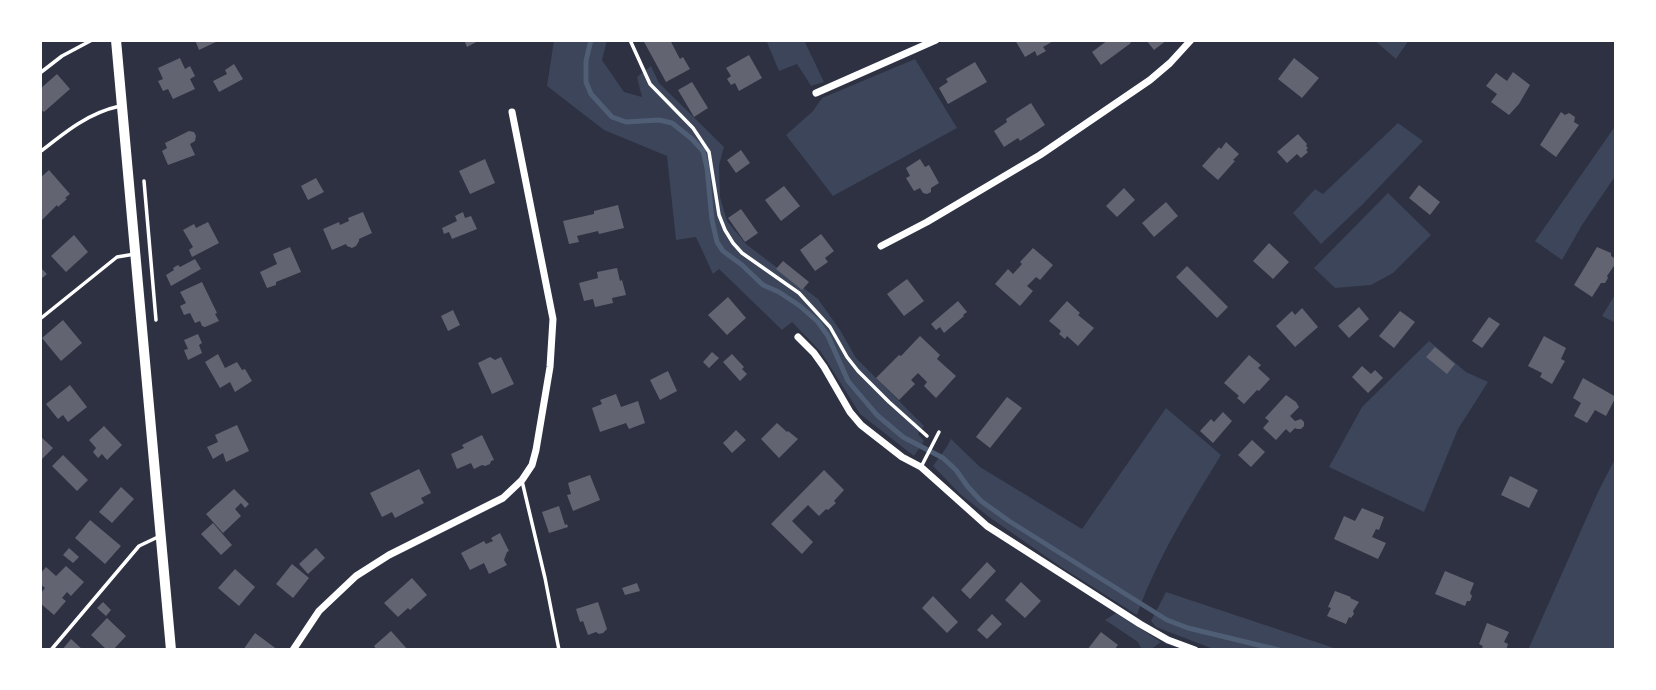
<!DOCTYPE html>
<style>
body{margin:0}
#map{position:relative;width:1656px;height:690px;overflow:hidden;background:#2d3142;font-family:"Fira Sans",sans-serif}
canvas{display:block}
.frame{position:absolute;inset:0;border:42px solid #fff;pointer-events:none}
</style>
<div id="map">
<canvas width="1656" height="690"></canvas>
<div class="frame"></div>
</div>
<script>
const context = document.querySelector('canvas').getContext('2d');
context.lineJoin = 'round';
function fill(path, color) { context.fillStyle = color; context.fill(path, 'evenodd'); }
function stroke(path, color, width, dash) { context.strokeStyle = color; context.lineWidth = width; context.lineCap = dash ? 'butt' : 'round'; context.setLineDash(dash || []); context.stroke(path); }
const green = new Path2D(`
 M554 40H607L602 60 624 92 642 97 637 77 651 66 659 83 724 147 719 165 720 197 727 221 746 244 818 299 840 330 856 358 924 426 918 434 924 441 914 456 860 414 821 352 792 322 782 330 719 269 713 274 696 237 676 240 667 156 604 130 547 86Z
 M766 40H804L824 82 811 86 797 64 779 71Z
 M1374 40H1409L1396 59Z
 M915 59 957 128 833 196 786 135 813 111 822 98Z
 M1398 123 1423 141 1362 205 1321 244 1293 213 1315 189 1323 194Z
 M1616 125V175L1582 225 1562 260 1535 241Z
 M1388 193 1431 235 1393 273 1371 285 1335 288 1314 268Z
 M1616 293V323L1602 316Z
 M1429 341 1466 372 1488 382 1458 429 1424 512 1329 467 1362 407Z
 M1166 408 1221 455C1190 506 1157 558 1137 615L1061 567 989 517 960 494 933 466 946 448 951 439 980 467 1082 529Z
 M1616 457V650H1528L1598 492Z
 M1166 592 1340 650H1216L1156 627 1151 621Z
 M1116 613 1161 642 1150 650H1142L1138 642 1105 620Z`);
const stream = new Path2D(`
 M591 40 586 61V82L591 94 612 117 626 122 659 120 672 123 692 139 703 151 707 168 712 220 717 242 723 251 742 265 763 285 779 292 800 306 818 322 828 336 848 381 877 415 903 437 943 458 956 470 968 487 981 501 1009 521 1167 620 1188 628 1279 650`);
const building = new Path2D(`
 M195 40H220L199 50Z
 M464 40H480L467 47Z
 M643 40H670L680 59 683 57 690 69 666 82Z
 M1015 40H1055L1043 47 1046 51 1037 56 1035 51 1025 57Z
 M1108 40H1129L1131 43 1101 65 1092 52Z
 M1146 40H1167L1154 50Z
 M749 55 762 78 739 91 735 83 731 85 727 79 731 76 726 68Z
 M180 58 185 69 190 66 195 76 190 79 195 89 173 99 168 89 163 91 158 81 163 79 158 68Z
 M1294 58 1319 78 1302 98 1278 79Z
 M975 62 987 82 948 104 939 88 948 82 946 79Z
 M234 64 243 79 219 92 213 81 227 74 225 70Z
 M1513 72 1530 85 1519 104 1509 115 1491 102 1497 94 1486 86 1496 73 1507 81Z
 M57 74 70 89 44 112 40 109V89Z
 M692 82 708 108 694 117 678 90Z
 M1031 103 1045 125 1020 141 1018 138 1004 147 994 131 1007 122 1006 119Z
 M1561 112 1565 115 1569 113 1575 117 1574 122 1579 125 1556 157 1540 145Z
 M189 131 194 132 196 136 195 141 190 144 195 155 168 165 162 151 167 148 165 143Z
 M1298 134 1307 144 1306 146 1308 148 1306 150 1308 152 1301 158 1297 154 1287 163 1277 152Z
 M1226 142 1239 154 1233 160 1235 161 1218 180 1202 166 1219 147 1221 149Z
 M741 150 750 163 736 173 727 160Z
 M485 159 495 183 470 194 459 171Z
 M920 159 925 167 929 165 939 183 931 188V192L927 194 923 193 920 188 914 191 906 178 910 176 906 168Z
 M49 170 70 194 65 198 67 199 58 207 57 205 40 222V178Z
 M316 178 324 192 308 200 301 186Z
 M1419 185 1440 202 1430 215 1409 198Z
 M784 186 800 206 781 221 765 200Z
 M1124 188 1135 200 1117 217 1106 206Z
 M1166 202 1178 216 1154 237 1142 223Z
 M618 205 624 228 599 234 598 231 577 236 579 242 569 244 563 221 594 214V211Z
 M741 209 758 233 745 242 728 218Z
 M363 212 372 233 359 239V241L356 246 352 248 347 246 346 244 332 250 323 229 339 222 340 225 349 221 348 218Z
 M463 212 465 218 471 216 477 229 452 239 449 232 444 234 442 228 457 221 455 216Z
 M208 222 219 243 192 257 189 250 193 247 183 230 194 224 196 228Z
 M821 234 834 251 825 258 828 262 815 271 800 250Z
 M74 235 88 252 66 272 51 256Z
 M1269 243 1289 262 1273 279 1253 261Z
 M290 247 301 272 276 282V285L267 288 260 272 277 264 273 254Z
 M1597 247 1611 253V256L1616 259V263L1607 276 1608 278 1605 283H1601L1592 297 1574 285Z
 M1033 248 1053 265 1040 280 1036 277 1027 286 1033 291 1020 306 995 284 1008 269 1013 274 1022 264 1020 262Z
 M195 259 201 269 171 286 166 275 174 270 173 268 178 265 180 267Z
 M783 261 809 282 802 290 776 269Z
 M1187 266 1228 307 1217 318 1176 277Z
 M40 267 47 274 40 280Z
 M617 268 620 281 622 280 626 295 612 298 613 303 595 307 593 299 584 301 579 283 598 278 597 272Z
 M907 279 924 301 904 316 887 294Z
 M202 282 217 313 215 314 219 321 205 327 202 326 200 321 195 323 190 313 184 315 180 306 186 303 180 292Z
 M728 297 746 318 727 335 708 315Z
 M958 301 967 312 963 315 964 316 944 333 940 327 936 330 931 324Z
 M1067 301 1080 313 1078 315 1094 328 1078 346 1067 336 1065 339 1059 334 1061 331 1049 321Z
 M1359 307 1369 319 1349 338 1338 326Z
 M1302 308 1318 327 1295 347 1276 326 1292 311 1295 315Z
 M453 310 460 325 448 331 441 316Z
 M1400 311 1415 322 1394 348 1379 336Z
 M1489 317 1500 324 1482 348 1472 341Z
 M63 320 82 343 61 361 42 338Z
 M198 334 202 343 199 345 202 353 188 360 184 350 188 349 184 340Z
 M920 336 940 355 937 359 956 376 936 398 924 386 927 382 918 373 911 380 915 384 899 400 876 378 899 355 901 356Z
 M1544 336 1566 348 1561 359 1565 361 1552 384 1540 377 1542 373 1528 366Z
 M1435 347 1455 364 1447 374 1426 357Z
 M712 352 719 358 709 368 703 362Z
 M218 354 225 368 237 362 242 370 245 369 252 381 235 392 230 382 220 388 205 362Z
 M732 354 744 367 742 369 747 374 740 381 723 362Z
 M1249 355 1261 365 1258 368 1270 379 1259 391 1257 390 1244 404 1237 398 1239 396 1224 383Z
 M490 357 495 360 501 357 514 384 492 394 478 363Z
 M1362 366 1371 374 1375 370 1383 378 1368 393 1352 377Z
 M668 371 677 391 660 400 650 380Z
 M1583 378 1616 397 1606 416 1595 410 1587 423 1574 416 1581 403 1573 398Z
 M70 385 87 407 68 422 63 415 58 419 46 404Z
 M616 394 621 407 638 401 645 423 629 429 626 423 600 432 592 408 602 404 600 400Z
 M1286 395 1296 402 1299 407 1290 416 1295 421 1301 419 1304 422V426L1301 429H1297L1295 428 1290 433 1286 429 1276 440 1263 428 1269 421 1265 418Z
 M1007 397 1022 408 990 448 976 437Z
 M1223 412 1232 421 1213 443 1200 431 1211 419 1214 422Z
 M777 423 787 432 788 431 798 439 779 458 761 439Z
 M237 425 249 451 226 462 223 453 213 459 207 447 218 442 215 435Z
 M104 426 122 445 107 460 102 454 98 458 93 452 96 448 89 440Z
 M736 430 746 440 732 453 723 443Z
 M482 435 494 460 491 461 490 464 485 466 482 465 474 469 471 463 457 469 451 454 464 448 462 445Z
 M40 436 53 448 40 461Z
 M1252 440 1265 452 1251 467 1238 455Z
 M63 455 88 480 77 491 52 466Z
 M419 469 431 493 421 498 424 503 395 518 392 512 382 517 370 493Z
 M824 470 844 490 834 501 836 503 828 510 826 509 819 516 808 505 792 521 813 542 802 554 771 524Z
 M590 475 600 500 573 511 567 495 571 494 568 483Z
 M1510 476 1538 490 1529 508 1501 495Z
 M121 487 134 499 112 523 99 512Z
 M234 489 249 504 245 508 241 503 235 509 241 516 223 533 206 514Z
 M559 506 565 525 567 524 568 527 549 533 542 512Z
 M1362 508 1384 517 1379 530 1376 529 1372 537 1386 543 1378 559 1334 539 1344 516 1355 521Z
 M90 520 121 546 105 564 75 538Z
 M213 523 232 545 221 555 201 534Z
 M500 533 509 551 507 552 504 560 507 565 489 574 484 563 470 570 461 553 484 541 486 544 493 541 491 538Z
 M69 548 79 557 73 563 63 555Z
 M316 548 325 558 308 574 299 564Z
 M987 562 996 571 970 599 961 590Z
 M292 564 309 578 293 598 276 584Z
 M66 566 84 582 71 596 67 592 62 598 66 601 54 615 40 603V594L45 588 40 584V574L46 567 56 576Z
 M235 569 255 587 239 606 218 588Z
 M1445 571 1474 583 1470 593 1472 596 1470 601H1467L1465 606 1435 594Z
 M412 578 427 595 410 610 408 608 398 617 384 603Z
 M1021 582 1041 601 1025 618 1005 600Z
 M637 583 640 591 625 595 622 588Z
 M1335 591 1351 597 1350 598 1359 602 1353 611 1354 614 1351 618 1349 617 1346 624 1327 616 1331 608 1328 607Z
 M933 596 958 622 947 633 922 608Z
 M103 602 111 610 106 616 97 608Z
 M598 602 607 629 603 633 599 634 596 632 588 635 583 621 580 622 576 609Z
 M992 614 1002 624 987 639 977 630Z
 M107 618 126 636 113 650H107L91 635Z
 M1487 623 1509 632 1504 642 1508 644 1506 650H1481L1483 646 1479 644Z
 M391 631 408 650H377L374 646Z
 M1101 632 1118 645 1114 650H1087Z
 M255 633 278 650H243Z
 M71 639 83 650H62Z`);
const path = new Path2D(`
 M630 40 650 84 693 128 709 152 719 215 725 230 733 243 742 253 799 293 830 327 847 357 858 371 889 402 927 436
 M144 181 156 320`);
const service = new Path2D(`
 M40 73 62 56 92 40
 M40 152C65 132 88 113 120 106
 M40 319 117 257 135 254
 M921 467 939 432
 M522 481 545 578 559 650
 M51 650 139 546 160 536`);
const minor = new Path2D(`
 M816 93 936 40
 M881 246 927 222 1040 155 1150 80 1170 63 1191 40
 M798 337 814 353 824 367 850 412 861 425 902 457 921 467 987 526 1140 624 1168 640 1195 650
 M293 650 319 611 356 576 389 555 503 498 522 480 532 465 536 450 550 367 553 319 512 112`);
const tertiary = new Path2D(`
 M116 40 171 650`);
fill(green, '#3c4559');
stroke(stream, '#4f5d75', 5);
fill(building, '#626471');
stroke(path, '#fff', 3.5);
stroke(service, '#fff', 3.5);
stroke(minor, '#fff', 7);
stroke(tertiary, '#fff', 10);
</script>
